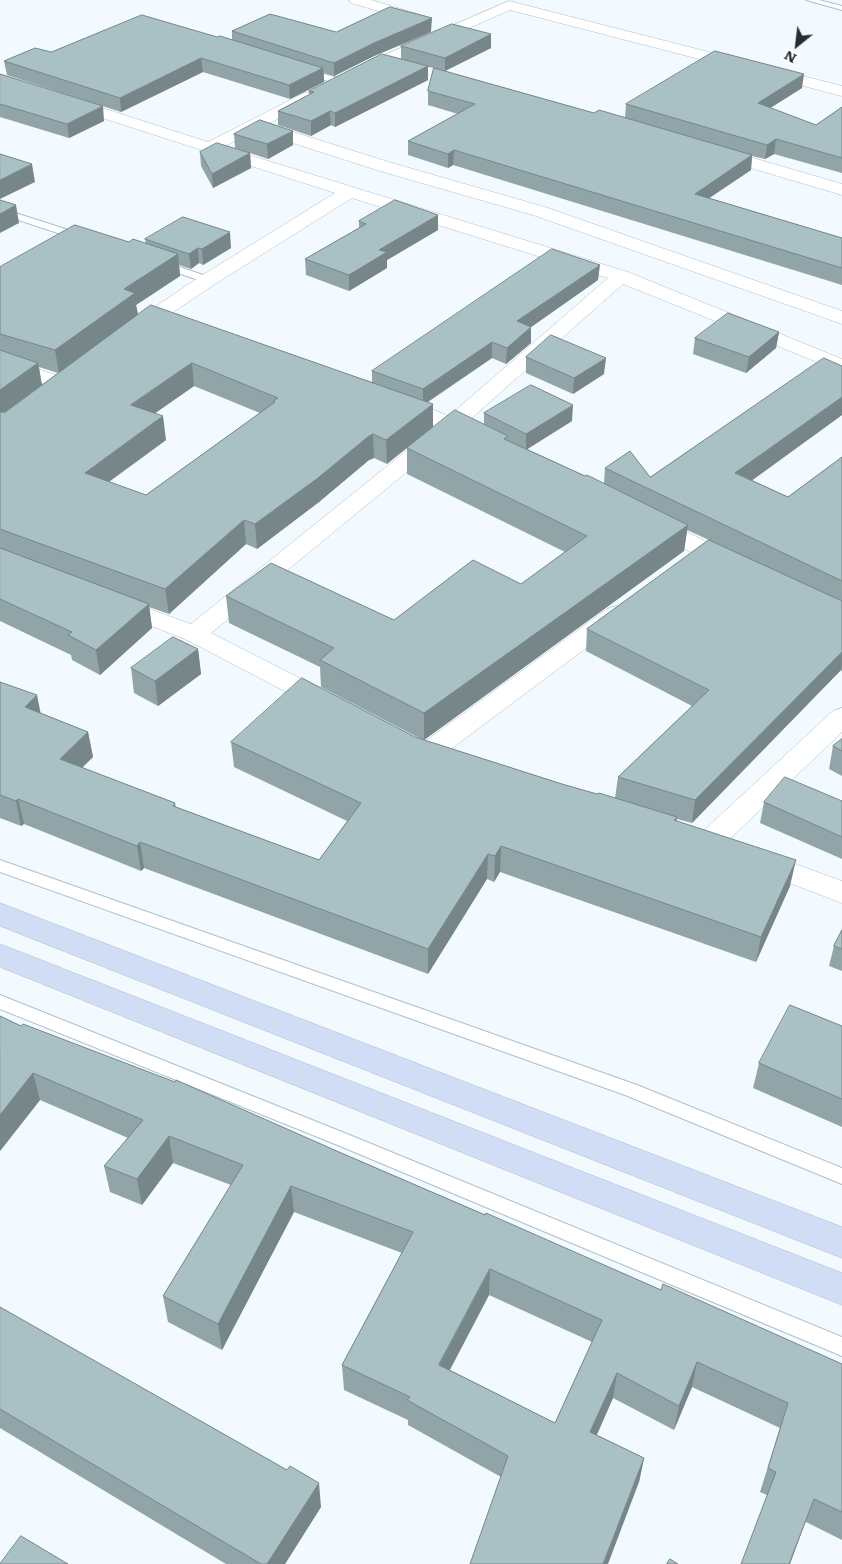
<!DOCTYPE html>
<style>
body{margin:0}
#map{position:relative;width:842px;height:1564px;overflow:hidden;background:#f2faff;font-family:Literata,serif}
canvas{display:block}
.north{position:absolute;left:772px;top:20px;width:50px;height:50px;-webkit-text-stroke:4px #fff;paint-order:stroke;rotate:209deg;font-size:14px;font-weight:700;line-height:20px;text-align:center;color:#262d31}
.north::after{content:'';display:block;margin:auto;width:18px;height:22px;background:#262d31;clip-path:polygon(50% 0,100% 100%,50% 72%,0 100%)}
</style>
<div id="map">
<canvas width="842" height="1564"></canvas>
<div class="north">N</div>
</div>
<script>
const context = document.querySelector('canvas').getContext('2d');
context.lineJoin = 'round';
function stroke(path, color, width, dash) { context.strokeStyle = color; context.lineWidth = width; context.lineCap = dash ? 'butt' : 'round'; context.setLineDash(dash || []); context.stroke(path); }
function fill(path, color) { context.fillStyle = color; context.fill(path, 'evenodd'); }
const lane = new Path2D(`
 M806 0H819L842 6V10Z
 M304 68 341 79 342 81 338 84 301 73 300 71Z
 M0 208 87 236 88 238 87 240H79L0 214Z
 M162 261 212 278 213 280 212 282H204L158 266 157 264Z
 M0 860 637 1085 842 1168V1184L625 1095 0 872Z
 M0 995 352 1136 842 1337V1356L340 1146 0 1009Z`);
const street = new Path2D(`
 M349 0H371L428 17 430 20 428 23 423 24 351 3Z
 M509 1 842 86V96L510 10 362 75H352L349 72 352 69Z
 M0 75 208 142 304 93H316L318 96 316 99 268 124 392 163 545 207 842 311V324L533 215 380 171 255 131 223 147 628 272 842 359V372L623 284 466 423 483 430 486 435 483 440 475 441 454 433 211 633 337 697 341 703 337 709 328 711 319 709 185 639 107 609 104 604 107 599 116 597 191 624 437 426 392 409 388 405 392 401C409 396 432 410 449 416L608 278 352 198 215 284 139 335 132 337 125 335 122 331 125 327 201 276 335 193 0 85Z
 M716 147 842 184V195L710 156 708 152 710 148Z
 M0 357 69 379 72 383 69 387 62 389 0 370Z
 M652 517 660 519 740 558 744 563 740 568 732 570 724 568 644 529 640 524 644 519Z
 M616 606 625 609 628 614 625 619 436 760 426 763 416 760 412 754 416 748 607 609Z
 M842 708V732L720 848 710 851 700 848 696 841 700 834 833 711Z
 M757 850 842 881V903L747 867 743 860 747 853Z`);
const secondary = new Path2D(`
 M0 903 842 1227V1258L0 926Z
 M0 944 842 1273V1305L0 967Z`);
const wall = new Path2D(`
 M232 31 336 32H431L374 56 334 76 324 73V82L290 99 203 72 121 112 7 75 4 61 51 52 217 37 232 40Z
 M401 46 491 48 445 71 594 113 625 117 626 104 802 88 770 108 816 125 842 107V173L774 154 765 159 752 156 751 170 709 198 842 238V285L453 165 448 168 408 155V141L458 114 428 105V91L434 68 428 67V80L335 127 331 125 311 136 278 125V111L309 95V91L401 59Z
 M0 74 104 121 69 138 0 117Z
 M234 134 293 145 268 159 235 148Z
 M200 152 250 153 251 168 213 188 201 166Z
 M359 221 438 230 387 260V268L349 291 306 275 305 259 359 228Z
 M145 239 231 248 203 265 199 263 191 269 179 265 180 276 136 305 138 314 372 382V371L598 280 531 327V343L506 364 492 358 428 402 387 464 374 458 369 460 319 502 257 549 246 544 169 614 149 607 152 628 100 675 72 660 71 655 0 621V267L129 242 146 244ZM39 367 58 373 42 385ZM194 386 260 413 146 495 109 482 166 440 155 413Z
 M779 332 776 348 746 373 693 354 695 338Z
 M526 357 604 374 573 394 526 373Z
 M484 413 572 421 527 449 585 476 604 483 605 468 650 477 842 415 752 480 788 497 842 457V672L841 670 692 823 677 819V821L790 886 756 962 500 872 494 882 487 879 428 974 144 868 141 871 24 824 21 826 0 818V682L41 713 88 732 93 757 82 768 175 803 176 807 319 860 347 821 234 767 231 742 415 737 421 739 321 687 320 667 229 623 226 596 394 620 521 584 565 552 407 474V448L484 424ZM687 530 709 540 587 629 586 651 692 706 618 777 615 798 597 794 562 784 424 740 684 551Z
 M198 649 201 674 158 706 134 693 131 668Z
 M842 739V776L829 769 833 746Z
 M842 801V859L760 823 764 802Z
 M842 930V971L829 966 834 946Z
 M0 1016 21 1026 339 1152 661 1290 842 1364V1540L806 1522 767 1495 760 1492 780 1428 692 1387 674 1430 613 1398 597 1435 644 1458 639 1482 501 1477 408 1425V1420L344 1390 342 1365 402 1253 294 1212 222 1350 168 1322 163 1296 231 1185 173 1163 142 1205 110 1192 104 1166 128 1138 40 1100 0 1151ZM489 1295 592 1342 555 1423 450 1370Z
 M842 1026V1127L753 1088 759 1063Z
 M0 1307 321 1507 285 1564H226L0 1428Z`);
const shadedWall = new Path2D(`
 M432 18 431 32 374 56 334 76V63L374 43Z
 M491 34V48L445 71V58Z
 M201 58 203 72 121 112 120 98Z
 M428 66V80L335 127V113Z
 M323 68 324 82 290 99 289 85Z
 M804 74 802 88 756 117 758 103Z
 M103 106 104 121 69 138 67 124Z
 M330 111 331 125 311 136V121Z
 M293 131V145L268 159 267 144Z
 M776 139 774 154 765 159 767 145Z
 M454 150 453 165 448 168V154Z
 M250 153 251 168 213 188 212 174Z
 M752 155 751 170 693 209 695 194Z
 M32 164 35 182 0 199V180Z
 M16 205 19 223 0 233V214Z
 M438 215V230L387 260V268L349 291V275L379 250Z
 M230 232 231 248 203 265 202 249Z
 M198 248 199 263 191 269 189 254Z
 M178 254 180 276 136 305 138 315 59 373 55 350 124 289Z
 M600 265 598 280 517 337V321Z
 M531 327V343L506 364 507 348Z
 M779 332 776 348 746 373 749 357Z
 M492 342V358L423 405V389Z
 M606 358 604 374 573 394 574 378Z
 M38 363 42 386 0 417V390Z
 M192 363 194 386 134 428 131 405Z
 M842 397V415L732 495 735 473Z
 M433 404V427L387 464 386 440Z
 M573 405 572 421 526 450V434Z
 M163 416 166 440 89 496 85 473Z
 M373 434 374 458 369 460 319 502 257 549 255 524 369 436Z
 M244 520 246 544 169 614 165 589Z
 M688 525 684 551 424 740V713Z
 M149 604 152 628 100 675 96 650Z
 M198 649 201 674 158 706 155 681Z
 M842 652V665L841 670 692 823 695 800Z
 M37 695 42 720 25 707Z
 M88 732 93 757 64 784 60 759Z
 M18 799 24 824 21 826 16 801Z
 M140 842 144 868 141 871 137 846Z
 M501 846 500 872 494 882 495 856Z
 M488 854 487 879 428 974V949Z
 M796 860 790 886 756 962 761 937Z
 M33 1073 40 1100 0 1151V1115Z
 M169 1136 173 1163 142 1205 137 1179Z
 M291 1186 294 1212 222 1350 218 1324Z
 M490 1269 489 1295 439 1390V1365Z
 M697 1362 692 1387 674 1430 679 1406Z
 M617 1373 613 1398 587 1456 590 1432Z
 M644 1458 639 1482 608 1564H603Z
 M319 1483 321 1507 285 1564H267Z
 M814 1499 790 1564H789Z`);
const building = new Path2D(`
 M390 7 432 18 374 43 334 63 232 31 270 14 336 32Z
 M142 15 217 37 220 36 323 68 289 85 201 58 120 98 4 61 35 48 51 52Z
 M452 24 491 34 445 58 401 46Z
 M715 51 804 74 758 103 816 125 842 107V158L776 139 767 145 626 104Z
 M382 54 428 66 335 113 330 111 311 121 278 111 314 92 309 91Z
 M434 68 594 113 599 110 606 112 752 155 695 194 842 238V268L454 150 448 154 408 141 475 104 428 91Z
 M0 74 103 106 67 124 0 104Z
 M260 120 293 131 267 144 234 134Z
 M217 143 250 153 212 174 200 152Z
 M0 154 32 164 0 180Z
 M0 200 16 205 0 214Z
 M395 200 438 215 379 250 387 252 349 275 305 259 366 224 359 221Z
 M183 217 230 232 202 249 198 248 189 254 145 239Z
 M75 225 129 242 133 239 178 254 124 289 135 293 55 350 0 334V267Z
 M552 249 600 265 517 321 531 327 507 348 492 342 423 389 372 371Z
 M151 305 433 404 386 440 373 434 369 436 318 478 255 524 244 520 165 589 0 529V412H5ZM192 363 278 398 273 401 275 402 146 495 85 473 163 416 131 405Z
 M728 313 779 332 749 357 695 338Z
 M551 335 606 358 574 378 526 357Z
 M0 350 38 363 0 390Z
 M824 358 842 366V397L735 473 788 497 842 457V581L605 468 630 451 650 477Z
 M531 385 573 405 526 434 484 413Z
 M455 410 508 436 504 439 585 476 587 475 688 525 424 713 320 660 334 648 226 596 271 563 394 620 473 560 521 584 587 536 407 448Z
 M709 540 842 601V652L695 800 618 777 709 690 587 629Z
 M0 548 149 604 96 650 68 635 72 632 0 599Z
 M173 637 198 649 155 681 131 668Z
 M302 678 415 737 562 784 597 794 599 793 677 817 674 820 796 860 761 937 501 846 495 856 488 854 428 949 140 842 137 846 18 799 16 801 0 795V682L37 695 25 707 88 732 60 759 175 803 173 806 319 860 361 803 231 742Z
 M842 739V751L833 746Z
 M785 777 842 801V837L764 802Z
 M842 930V949L834 946Z
 M790 1005 842 1026V1099L759 1063Z
 M0 1016 21 1026 23 1024 175 1082 176 1080 339 1152 485 1215 486 1213 661 1290 663 1284 842 1364V1512L814 1499 789 1564H741L776 1472 768 1468 788 1403 697 1362 679 1406 617 1373 590 1432 644 1458 603 1564H470L508 1456 407 1400 410 1397 342 1365 413 1232 291 1186 218 1324 163 1296 243 1165 169 1136 137 1179 104 1166 143 1120 33 1073 0 1115ZM490 1269 602 1320 555 1423 439 1365Z
 M0 1307 287 1470 290 1466 319 1483 267 1564H261L0 1409Z
 M21 1536 68 1564H0Z
 M670 1559 678 1564H667Z`);
stroke(lane, '#adbfcb', 2);
stroke(street, '#adbfcb', 1);
stroke(secondary, '#adbfcb', 1);
fill(lane, '#fff');
fill(street, '#fff');
fill(secondary, '#d0ddf4');
fill(wall, '#91a5a9');
fill(shadedWall, '#768689');
fill(building, '#a9c0c4');
stroke(building, '#768689', 1);
</script>
